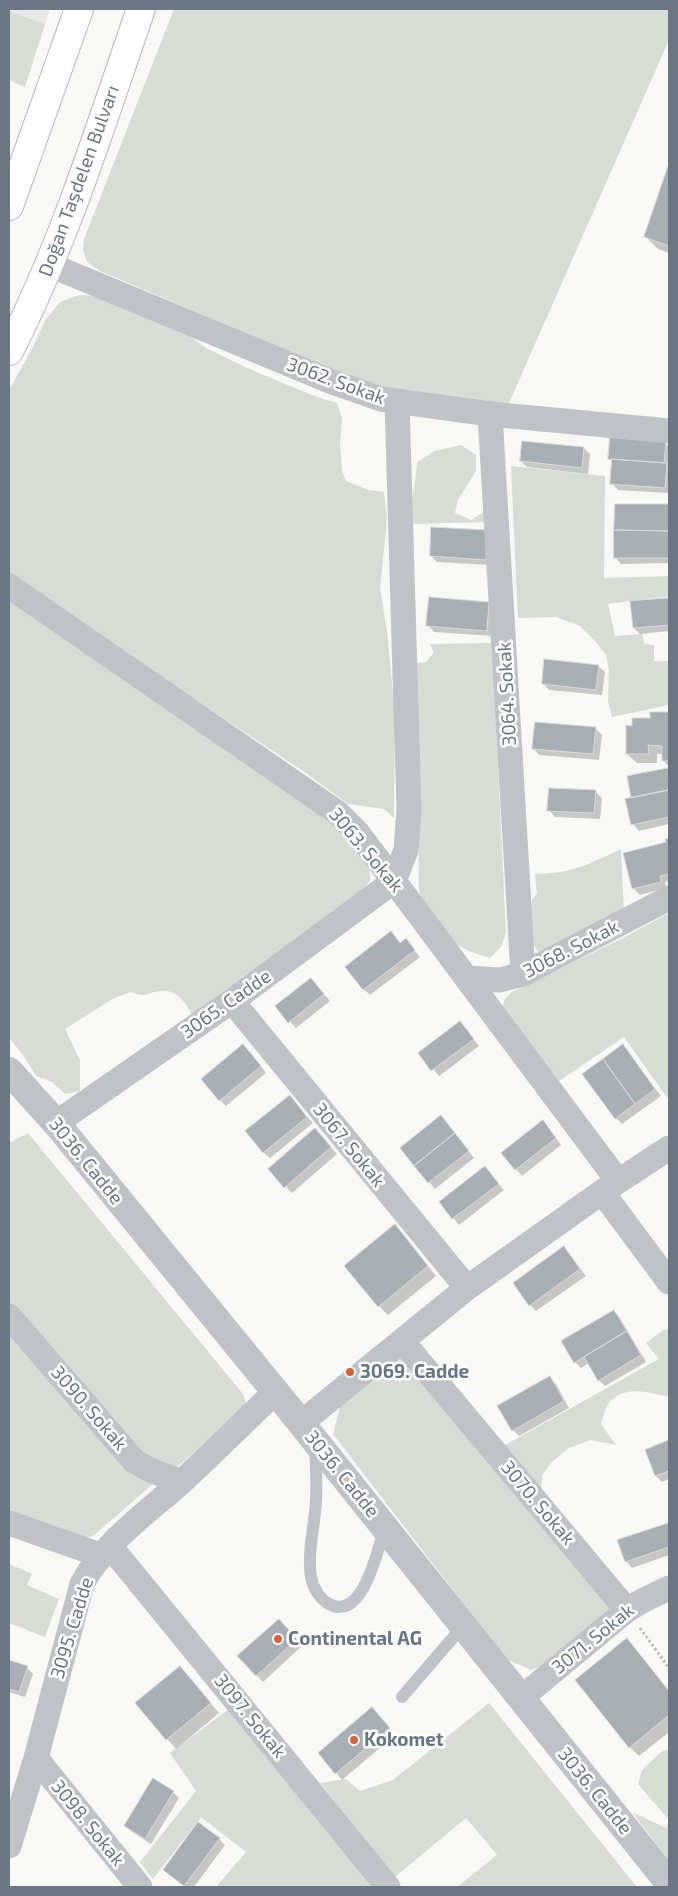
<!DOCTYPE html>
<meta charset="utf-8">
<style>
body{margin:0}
#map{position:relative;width:678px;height:1896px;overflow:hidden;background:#f8f8f5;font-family:"Exo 2",sans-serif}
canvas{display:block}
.frame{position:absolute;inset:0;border:10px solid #697784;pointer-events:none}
</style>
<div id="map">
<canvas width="678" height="1896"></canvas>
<div class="frame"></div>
</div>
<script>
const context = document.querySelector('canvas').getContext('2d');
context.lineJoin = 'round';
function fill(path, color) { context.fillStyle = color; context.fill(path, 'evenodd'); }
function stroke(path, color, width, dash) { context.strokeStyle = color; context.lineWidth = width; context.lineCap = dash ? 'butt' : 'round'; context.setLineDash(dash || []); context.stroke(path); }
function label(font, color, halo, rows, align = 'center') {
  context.font = font + ' "Exo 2",sans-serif'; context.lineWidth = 5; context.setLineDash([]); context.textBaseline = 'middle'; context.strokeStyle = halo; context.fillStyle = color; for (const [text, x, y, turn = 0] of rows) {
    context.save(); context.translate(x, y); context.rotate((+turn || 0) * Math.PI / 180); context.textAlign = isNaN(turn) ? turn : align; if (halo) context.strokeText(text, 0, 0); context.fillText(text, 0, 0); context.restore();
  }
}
const built = new Path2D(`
 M9 9H50L45 24 9 11Z`);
const green = new Path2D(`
 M174 9H669V40L509 403H488L399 392 349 377 100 271 87 262 83 250 84 239Z
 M9 11 45 24 25 87 9 80Z
 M79 295 96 296 183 331 206 348 256 372 317 397 337 403 342 418 340 444 342 471 346 481 369 490 384 492 387 520 380 588 387 631 395 716 394 818 384 809 348 804 306 773 55 607 9 574V390L31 351 46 319 60 302Z
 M461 445 476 455V471L458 500 455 513 471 520 484 512 489 522 411 524C410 503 416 483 417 462L435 451Z
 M511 466 605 476 604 578 669 576V596L608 604 615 636 642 634 644 644 654 645V661H669V705L612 717 608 701 609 671 606 655 597 643 580 626 556 617 518 618Z
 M9 596 334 819 370 867V881L361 891 194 1019C188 1006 178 989 161 991 146 992 147 999 131 992L114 998 65 1029 80 1060V1091L65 1094 52 1082 36 1076 23 1055 9 1038Z
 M492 643 506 933 501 947 490 958C480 955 470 952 461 947 441 938 427 910 419 891L416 663 426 662 434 653 430 644Z
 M621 849 624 915 541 954 534 946 530 914 532 900 537 894 535 874C573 873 587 865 621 849Z
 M669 913V1100L624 1037 559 1081 502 1010 504 1000 512 992 621 939Z
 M28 1133 243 1394 246 1403 241 1413 172 1471 141 1452 25 1323 9 1302V1143Z
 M9 1326 153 1484 93 1536 77 1541 9 1516Z
 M669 1329V1397C648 1393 622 1383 607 1406 604 1411 603 1418 601 1424L616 1445 591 1440 569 1448 552 1462 542 1475 541 1491 505 1445 659 1359 646 1343 662 1331Z
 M401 1358 611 1607 544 1665 531 1670 506 1659 333 1434 340 1407Z
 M9 1564 32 1574 27 1585 59 1599 45 1637 9 1623Z
 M489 1703 637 1887H457L497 1855 466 1818 395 1877 320 1783 346 1779 360 1791 393 1780Z
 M229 1709 374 1887H216L246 1852 201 1817 153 1879 140 1862 196 1791 170 1753Z
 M669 1749V1820L638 1784 642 1770 662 1751Z
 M633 1813C645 1817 654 1823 666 1828L669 1822V1861Z`);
const shadow = new Path2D(`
 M669 167V253L658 249 646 237Z
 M665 443 669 447V493L618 490 612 483 613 462 609 458Z
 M584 448 590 454 588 474 527 467 521 461Z
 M616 505 669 506V563L621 564 615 557Z
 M487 531 491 565 437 562 431 556Z
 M669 599V631L640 634 634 628 631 602Z
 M488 603 493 636 434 632 428 625Z
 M598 666 605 672 602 695 549 690 543 683Z
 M651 714H669V767L663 760V754H657V763H637L627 754 633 727 651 720Z
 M596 729 602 735 599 760 539 755 533 748Z
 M669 769V824L639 831 633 824V799L628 777Z
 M595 791 602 798 600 819 555 817 549 810Z
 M669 839V881L665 882 666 888 640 895 633 888 667 843 666 840Z
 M391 933 401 944 406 940 420 957 370 995 364 989Z
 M317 986 330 1001 296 1028 277 1007Z
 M460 1022 479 1046 439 1076 420 1053Z
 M622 1046 661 1096 622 1124 616 1118Z
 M250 1052 266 1073 226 1106 220 1100Z
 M290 1097 313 1123 270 1158 263 1152Z
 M441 1117 474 1158 435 1189 402 1148Z
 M549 1128 561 1145 522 1176 503 1153Z
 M321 1136 337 1154 292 1193 270 1169Z
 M485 1168 504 1190 459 1225 441 1202Z
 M404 1235 436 1276 388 1315 379 1306Z
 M564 1248 586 1276 536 1311 530 1305Z
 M614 1311 620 1318 646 1362 605 1386 599 1380 589 1363 581 1368 575 1362Z
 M550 1378 556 1384 569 1408 519 1436 513 1430Z
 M669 1442V1479L662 1482 656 1476 646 1450Z
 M669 1524V1555L632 1568 626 1561 619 1541Z
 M285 1627 302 1646 263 1682 239 1656Z
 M627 1640 669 1691V1732L639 1756 630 1747Z
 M9 1661 27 1668 33 1674 25 1697 9 1692Z
 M189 1677 219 1713 176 1749 137 1704Z
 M378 1715 395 1735 342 1780 319 1753Z
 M173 1792 179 1798 151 1844 132 1832 125 1825Z
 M219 1839 225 1845 194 1887H185L164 1870Z`);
const building = new Path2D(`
 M669 163V246L644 237Z
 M610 437 666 441 664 463 608 459Z
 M522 441 584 447 582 468 520 461Z
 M612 459 667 463 665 488 610 484Z
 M615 504H669V531L614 530Z
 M431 527 487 530 486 560 430 556Z
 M614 530 669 531V558H614Z
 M429 597 489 602 487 631 426 626Z
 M669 598V625L633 628 630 601Z
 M544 659 599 665 596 690 542 684Z
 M650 712H669V761H662V746L648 745 649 754H626V725L632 726V718H650Z
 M535 722 596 727 593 754 532 749Z
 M669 768V790L631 798 627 776Z
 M549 788 596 790 594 813 547 811Z
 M669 790V817L631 825 625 799Z
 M669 838V874L660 876 661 882 632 889 623 853 666 842 665 839Z
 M391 931 400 943 406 938 415 950 363 990 345 967Z
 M311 978 324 994 288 1023 275 1006Z
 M460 1021 474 1039 431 1071 418 1053Z
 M243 1044 261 1066 219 1101 201 1079Z
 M623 1044 655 1089 635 1104 603 1059Z
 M603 1059 635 1104 615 1119 582 1074Z
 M290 1095 307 1117 263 1153 245 1131Z
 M441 1115 455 1133 414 1166 400 1148Z
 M543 1120 556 1138 515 1170 501 1153Z
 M315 1128 331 1147 284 1188 268 1169Z
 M455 1133 469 1151 428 1183 414 1166Z
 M485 1166 499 1184 452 1219 439 1202Z
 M395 1224 428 1266 378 1307 344 1266Z
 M564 1246 580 1269 529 1306 513 1283Z
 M614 1310 627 1331 574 1363 561 1341Z
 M627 1331 641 1355 598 1381 584 1357Z
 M550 1376 564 1401 512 1431 497 1406Z
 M669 1440V1471L655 1476 645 1450Z
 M669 1523V1547L625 1562 617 1540Z
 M279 1619 297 1639 256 1676 237 1656Z
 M627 1638 669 1691V1715L629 1748 575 1680Z
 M9 1660 28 1666 19 1692 9 1689Z
 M180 1666 211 1703 166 1740 135 1703Z
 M372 1707 390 1728 335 1774 318 1753Z
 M153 1778 174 1791 145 1839 124 1826Z
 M198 1822 220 1838 184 1886 163 1870Z`);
const path = new Path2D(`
 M640 1628 669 1668`);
const service = new Path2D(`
 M315 1447C316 1464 317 1482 316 1500 315 1525 307 1552 311 1577 313 1588 320 1599 329 1604 363 1623 378 1548 385 1527
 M402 1697 463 1626`);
const minor = new Path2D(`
 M50 265 332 382 381 399 490 414 669 431
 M490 414 523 974
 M9 586 338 813 357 832 394 881 618 1181
 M468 978 500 980 523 974 669 898
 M232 1001 467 1288
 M56 1123 232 1001 394 881 406 850 409 809 397 402
 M602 1192 669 1282
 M9 1316 134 1461 148 1469 181 1482
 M402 1341 627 1610
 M301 1423 467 1288 602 1192 669 1148
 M9 1523 100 1555
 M110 1546 388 1887
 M521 1698 627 1610 644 1600 669 1588
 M36 1758 140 1887
 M9 1846 36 1758 82 1584C102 1545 145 1514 178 1485 211 1455 243 1423 275 1392`);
const tertiary = new Path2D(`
 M9 1071 56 1123 301 1423 669 1883`);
const secondary = new Path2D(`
 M9 206 79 9
 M9 351C65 242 101 124 141 9`);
const markers = [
 [350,1372,5,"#d86235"],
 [278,1639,5,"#d86235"],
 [354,1740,5,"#d86235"]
];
const streetNames = [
 ["Doğan Taşdelen Bulvarı",79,181,-70],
 ["3062. Sokak",336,381,20],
 ["3064. Sokak",507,694,-93],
 ["3063. Sokak",366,850,50],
 ["3068. Sokak",571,949,-27],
 ["3065. Cadde",226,1004,-35],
 ["3067. Sokak",349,1145,51],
 ["3036. Cadde",86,1161,51],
 ["3090. Sokak",89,1408,49],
 ["3036. Cadde",342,1474,51],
 ["3070. Sokak",538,1503,50],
 ["3095. Cadde",72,1628,-73],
 ["3071. Sokak",593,1639,-39],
 ["3097. Sokak",250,1716,51],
 ["3036. Cadde",595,1791,51],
 ["3098. Sokak",88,1823,51]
];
const poiNames = [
 ["3069. Cadde",360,1372],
 ["Continental AG",288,1639],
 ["Kokomet",364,1740]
];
fill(built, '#e8eae8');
fill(green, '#d7dcd5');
fill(shadow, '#0003');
fill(building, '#a7aeb4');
stroke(building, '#d9d9d8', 1);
stroke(secondary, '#b2b7bc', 30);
stroke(path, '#b8bbbe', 3, [2.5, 2.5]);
stroke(service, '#bfc3c7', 12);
stroke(minor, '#bfc3c7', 25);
stroke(tertiary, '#bfc3c7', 28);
stroke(secondary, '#fff', 28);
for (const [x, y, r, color] of markers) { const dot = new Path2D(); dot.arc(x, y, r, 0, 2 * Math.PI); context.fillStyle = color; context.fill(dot); stroke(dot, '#fff', 2); }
label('19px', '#697784', '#fff', streetNames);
label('bold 19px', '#697784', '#fff', poiNames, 'left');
</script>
